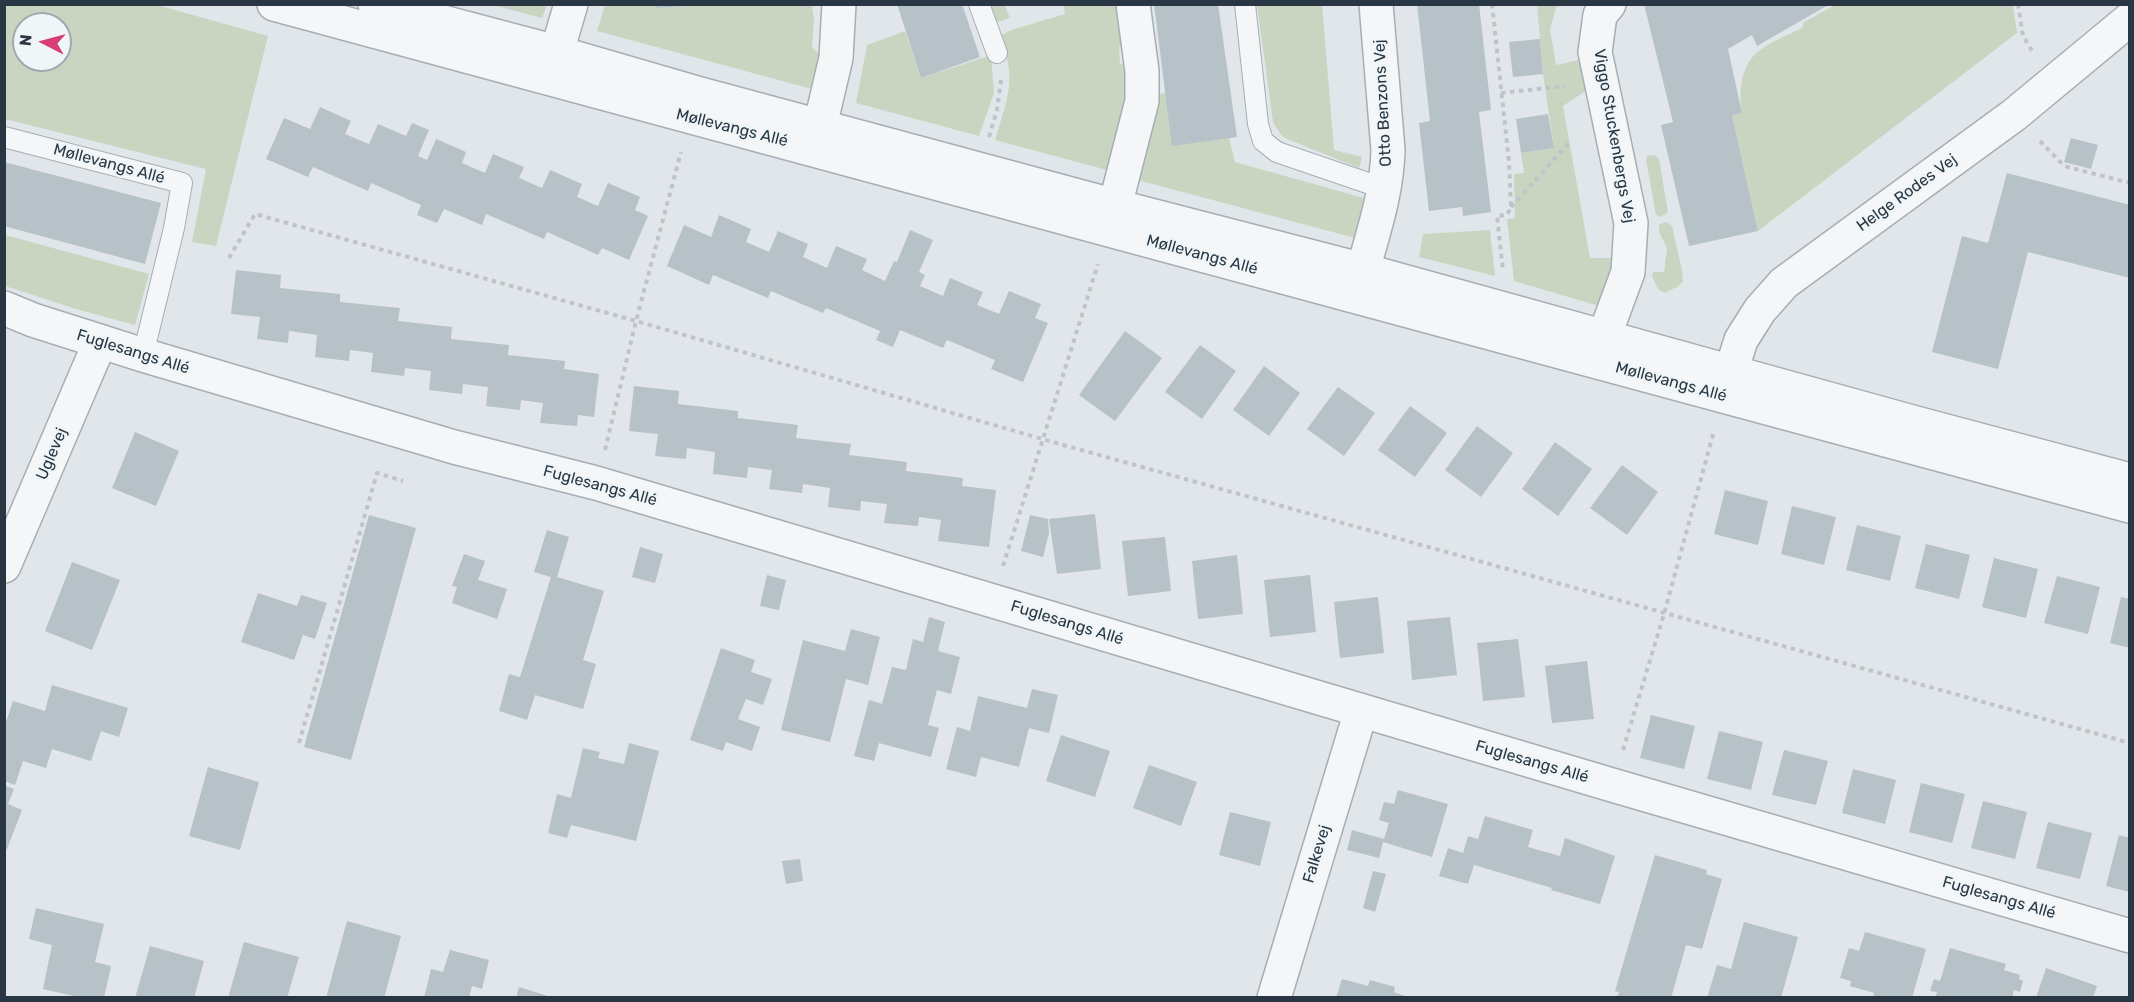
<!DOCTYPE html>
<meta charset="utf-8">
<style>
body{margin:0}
#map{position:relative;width:2134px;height:1002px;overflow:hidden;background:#e1e6ea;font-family:Rubik,sans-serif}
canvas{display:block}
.frame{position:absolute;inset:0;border:6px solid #283743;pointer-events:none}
.north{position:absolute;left:12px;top:12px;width:60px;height:60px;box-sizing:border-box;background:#f0f5f8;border:2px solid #a0a9b0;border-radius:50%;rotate:276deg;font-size:16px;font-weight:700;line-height:24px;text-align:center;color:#283743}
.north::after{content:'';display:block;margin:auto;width:21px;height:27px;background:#d73e73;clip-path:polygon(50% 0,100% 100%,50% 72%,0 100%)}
</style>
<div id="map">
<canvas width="2134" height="1002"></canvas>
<div class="frame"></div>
<div class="north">N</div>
</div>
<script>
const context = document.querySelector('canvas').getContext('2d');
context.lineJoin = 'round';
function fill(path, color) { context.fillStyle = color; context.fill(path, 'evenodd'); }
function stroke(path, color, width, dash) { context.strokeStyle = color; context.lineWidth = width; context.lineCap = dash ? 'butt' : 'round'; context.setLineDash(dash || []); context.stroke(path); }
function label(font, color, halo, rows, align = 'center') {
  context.font = font + ' Rubik,sans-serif'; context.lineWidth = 5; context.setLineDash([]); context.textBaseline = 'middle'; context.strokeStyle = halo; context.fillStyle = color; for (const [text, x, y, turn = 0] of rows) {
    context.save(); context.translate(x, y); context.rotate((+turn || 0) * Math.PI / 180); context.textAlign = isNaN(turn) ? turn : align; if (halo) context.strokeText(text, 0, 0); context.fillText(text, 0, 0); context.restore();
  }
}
const green = new Path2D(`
 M5 4 157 5 268 36 216 246 192 242 206 169 5 119ZM24 24H60V60H24Z
 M713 4 812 5 814 21 812 47 820 55 812 89 597 31 605 5H656V8Z
 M493 5 546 4 547 5 542 18Z
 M988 5H1005L1010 18 994 23Z
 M1063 5H1121L1126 38 1119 47 1120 64 1129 63 1125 115 1107 170 995 140C1008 96 1017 81 1000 36L1011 30 1065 14Z
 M1257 5H1322L1334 150 1362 157 1359 168 1287 139C1280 135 1277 129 1273 122Z
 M1537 5H1557L1550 29 1556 65 1579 60 1587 90 1563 106 1590 258H1615L1603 305 1599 306 1514 281 1507 219 1515 218 1514 174 1524 173 1521 153 1554 148 1543 74Z
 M1835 5H2013L2017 33 1758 231 1732 115 1742 113C1738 92 1741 64 1759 51 1771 41 1788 35 1802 28L1804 22Z
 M905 31 921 78 991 55 994 93 979 136 856 103 867 45Z
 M1166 93 1229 138 1235 162 1371 200 1359 239 1134 179 1150 96Z
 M1655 155 1659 159 1668 212 1661 217 1656 215 1646 160 1647 156Z
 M1667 222 1672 226 1682 270 1683 282 1677 287 1664 293 1658 289 1652 276 1653 272H1664L1667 248 1659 232V224Z
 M1490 230 1495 276 1419 257 1423 234Z
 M5 235 149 274 135 325 76 309 5 286Z`);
const building = new Path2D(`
 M656 4H685V6L656 8Z
 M897 4H962L980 57 921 78Z
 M1154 4H1218L1237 137 1172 146Z
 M1417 4H1479L1491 110 1479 112 1491 212 1463 216 1462 207 1429 211 1419 123 1430 121Z
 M1644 4H1830L1757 46 1752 35 1728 49 1742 113 1732 115 1758 231 1689 246 1661 125 1673 122Z
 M1540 39 1543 74 1513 77 1509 42Z
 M320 107 351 121 345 134 369 144 378 124 406 136 412 123 429 130 418 156 427 160 436 139 466 152 462 163 485 173 493 154 524 167 519 178 542 188 550 170 582 184 577 197 598 206 608 183 640 197 635 210 648 216 629 260 602 248 598 255 547 232 544 239 486 214 482 225 444 209 437 223 417 215 421 205 371 183 368 191 313 167 308 177 266 159 284 118 310 129Z
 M1548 114 1554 148 1521 153 1516 119Z
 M2071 138 2098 145 2091 169 2064 162Z
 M4 162 161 203 145 264 4 226Z
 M2007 173 2130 205V278L2028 252 1998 369 1932 352 1962 236 1988 243Z
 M719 215 751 229 746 242 769 252 778 231 808 244 803 257 827 268 836 246 867 259 862 270 885 281 894 261 897 262 910 230 933 240 919 272 925 275 920 286 943 296 950 278 983 292 977 305 999 314 1009 291 1041 304 1035 318 1048 323 1023 382 991 369 995 360 947 340 943 348 900 330 893 347 876 340 880 331 826 308 823 313 771 291 768 298 713 275 709 285 667 266 684 225 711 237Z
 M236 270 281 275 280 288 340 294V302L400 308 398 321 452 327 451 339 509 345 508 355 565 361 564 369 599 374 594 417 578 415 577 426 540 423 543 403 521 400 520 410 486 406 488 387 463 384 462 394 429 390 431 371 405 368 404 376 371 372 373 353 350 350 349 361 315 357 317 335 289 331 288 343 257 339 260 317 231 314Z
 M1125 331 1162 358 1115 421 1079 395Z
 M1200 345 1236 371 1202 419 1165 392Z
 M1264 366 1300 393 1269 436 1233 410Z
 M634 386 679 391 678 404 738 411V418L798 425 796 438 851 444 849 455 907 462 906 471 963 478 962 486 996 490 989 547 938 541 941 520 919 517 918 526 884 523 887 504 861 501 860 511 828 507 830 488 803 484 802 493 769 489 772 470 748 467 747 478 713 474 715 452 687 448 686 459 655 456 658 434 629 431Z
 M1338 387 1375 413 1344 456 1307 429Z
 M1410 406 1447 433 1415 477 1378 450Z
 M1477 426 1513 453 1481 497 1445 470Z
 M135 432 179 451 156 506 112 488Z
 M1555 442 1592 469 1558 516 1522 489Z
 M1622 465 1658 492 1627 535 1590 508Z
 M1725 490 1768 501 1758 545 1714 534Z
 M1792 506 1836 517 1824 565 1781 554Z
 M1095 514 1101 569 1057 574 1049 519Z
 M369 515 416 528 351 760 304 747Z
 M1030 515 1048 519 1049 533 1043 557 1021 551Z
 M1857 525 1901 536 1890 581 1846 570Z
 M547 530 569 537 557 577 604 591 583 660 596 664 583 709 535 695 527 720 499 711 509 674 520 677 551 577 534 572Z
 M1165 537 1171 591 1128 596 1122 541Z
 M1926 544 1970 555 1959 599 1915 588Z
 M640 547 663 554 655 583 632 577Z
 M464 554 485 561 478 580 507 589 497 619 452 603 457 587 452 586Z
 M1237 555 1243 614 1198 619 1192 561Z
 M1994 558 2038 569 2026 618 1982 607Z
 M72 562 120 580 92 650 45 631Z
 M767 575 786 580 779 610 760 606Z
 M1310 575 1316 632 1270 637 1264 580Z
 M2057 576 2100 587 2088 634 2044 623Z
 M258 593 297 606 301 595 327 603 315 639 303 635 294 660 241 642Z
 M1378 597 1384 653 1340 658 1334 602Z
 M2121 597 2130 599V648L2110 643Z
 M929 617 945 622 938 651 960 657 951 694 937 690 928 725 939 728 931 757 879 743 874 761 854 756 869 700 882 704 892 667 906 670 913 639 923 642Z
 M1450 617 1457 675 1412 680 1407 621Z
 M851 629 880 637 868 685 846 679 830 742 781 730 803 640 845 651Z
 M1518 639 1525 697 1483 701 1477 643Z
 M721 648 755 660 751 672 772 679 763 705 746 699 738 719 760 727 752 751 726 742 723 751 690 740Z
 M1587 661 1594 719 1552 723 1545 666Z
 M52 685 128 708 119 737 101 731 91 761 52 749 46 768 23 761 15 785 4 781V728L13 701 45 711Z
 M1032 689 1058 695 1049 733 1029 728 1019 767 981 757 976 777 946 769 957 727 970 731 978 696 1027 708Z
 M1651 715 1695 726 1684 769 1640 758Z
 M1719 731 1763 742 1751 790 1707 779Z
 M1061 735 1110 751 1095 797 1046 781Z
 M629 743 659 751 636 841 571 825 567 838 548 833 557 794 571 798 583 748 600 752 598 758 624 764Z
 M1784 750 1828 761 1816 805 1772 795Z
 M1149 765 1197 782 1181 826 1133 808Z
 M208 767 259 782 240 850 189 836Z
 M1853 769 1896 780 1885 824 1842 813Z
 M1921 783 1965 794 1952 843 1909 832Z
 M4 785 14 789 8 804 22 810 5 854Z
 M1398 790 1448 804 1432 857 1383 842 1379 858 1347 850 1352 830 1384 839 1389 823 1379 820 1384 802 1394 804Z
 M1983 801 2027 812 2015 859 1971 848Z
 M1230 812 1271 822 1260 866 1219 855Z
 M1485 816 1533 830 1528 847 1560 856 1565 838 1615 856 1600 904 1551 890 1552 888 1474 865 1468 884 1439 876 1448 848 1463 853 1468 836 1478 839Z
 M2048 822 2092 833 2080 879 2036 868Z
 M2119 835 2130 838V892L2106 886Z
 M1655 855 1707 870 1706 874 1722 879 1702 949 1686 945 1671 998H1617L1619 992 1615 991Z
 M800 859 803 881 786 884 782 861Z
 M1373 871 1386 874 1375 912 1363 908Z
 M36 908 104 924 95 962 111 966 104 998H83L43 989 52 945 29 939Z
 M347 921 401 936 384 998H326Z
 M1744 922 1798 937 1781 998H1707L1717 965 1731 969Z
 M1865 932 1926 949 1912 998H1873L1874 993 1850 986 1851 981 1840 978 1849 948 1859 951Z
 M244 942 299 957 287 998H228Z
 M150 946 204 961 194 998H135Z
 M1950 948 2006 964 2004 970 2020 975 2019 979 2023 981 2020 992 2014 990 2012 998H1935L1937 992 1930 991 1934 979 1940 981Z
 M450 950 489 960 482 989 472 986 469 998H424L431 969 443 972Z
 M2046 968 2097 986 2093 998H2036Z
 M1342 979 1368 986 1370 980 1395 987 1394 992 1410 998H1336Z
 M519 987 551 997V998H516Z`);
const path = new Path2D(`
 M1492 4 1509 162 1511 207 1507 215 1497 216 1503 271
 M2018 4 2023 36 2034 54
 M1501 93 1565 86
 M989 137 997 110 1001 80
 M2040 141 2064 166 2130 183
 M1511 207 1569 143
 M229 258 255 214 636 321 1042 439 2130 743
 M605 450 636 321 681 152
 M1003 566 1098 264
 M299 743 377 473 403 481
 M1623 750 1664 614 1714 431`);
const service = new Path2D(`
 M979 4 997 53
 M1245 4 1258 124 1263 141 1277 152 1385 189
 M4 137 182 183 174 228 143 355`);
const minor = new Path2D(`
 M274 4 2130 506
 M375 4 556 52 697 93 1115 206 1363 270 1916 423 2130 480
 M551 72 571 4
 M820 126 836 58 839 4
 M1115 206 1142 101V71L1133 4
 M1363 270C1374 230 1387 192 1388 150L1376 4
 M4 308 33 320 143 355 454 447 596 483 1612 785 2130 936
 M1604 337 1628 272 1631 223 1595 52 1600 15 1609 4
 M1724 394 1741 340 1760 310 1784 283 2014 115 2130 19
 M4 566 100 342
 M1274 998 1361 711`);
const streetNames = [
 ["Otto Benzons Vej",1383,103,-93],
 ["Møllevangs Allé",732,128,14],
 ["Viggo Stuckenbergs Vej",1614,136,80],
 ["Møllevangs Allé",109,164,15],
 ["Helge Rodes Vej",1907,193,-36],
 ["Møllevangs Allé",1202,255,15],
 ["Fuglesangs Allé",133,352,17],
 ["Møllevangs Allé",1671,382,15],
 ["Uglevej",52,454,-67],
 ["Fuglesangs Allé",600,486,15],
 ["Fuglesangs Allé",1067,623,17],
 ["Fuglesangs Allé",1532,762,16],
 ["Falkevej",1317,854,-73],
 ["Fuglesangs Allé",1999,898,16]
];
fill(green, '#cad5c1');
fill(building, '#b7c1c8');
stroke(service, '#a6aeb5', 22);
stroke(minor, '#a6aeb5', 36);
stroke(path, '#bfc4c9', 4, [4.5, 4.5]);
stroke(service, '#f4f6f8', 20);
stroke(minor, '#f4f6f8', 33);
label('16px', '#283743', '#f0f5f8', streetNames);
</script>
